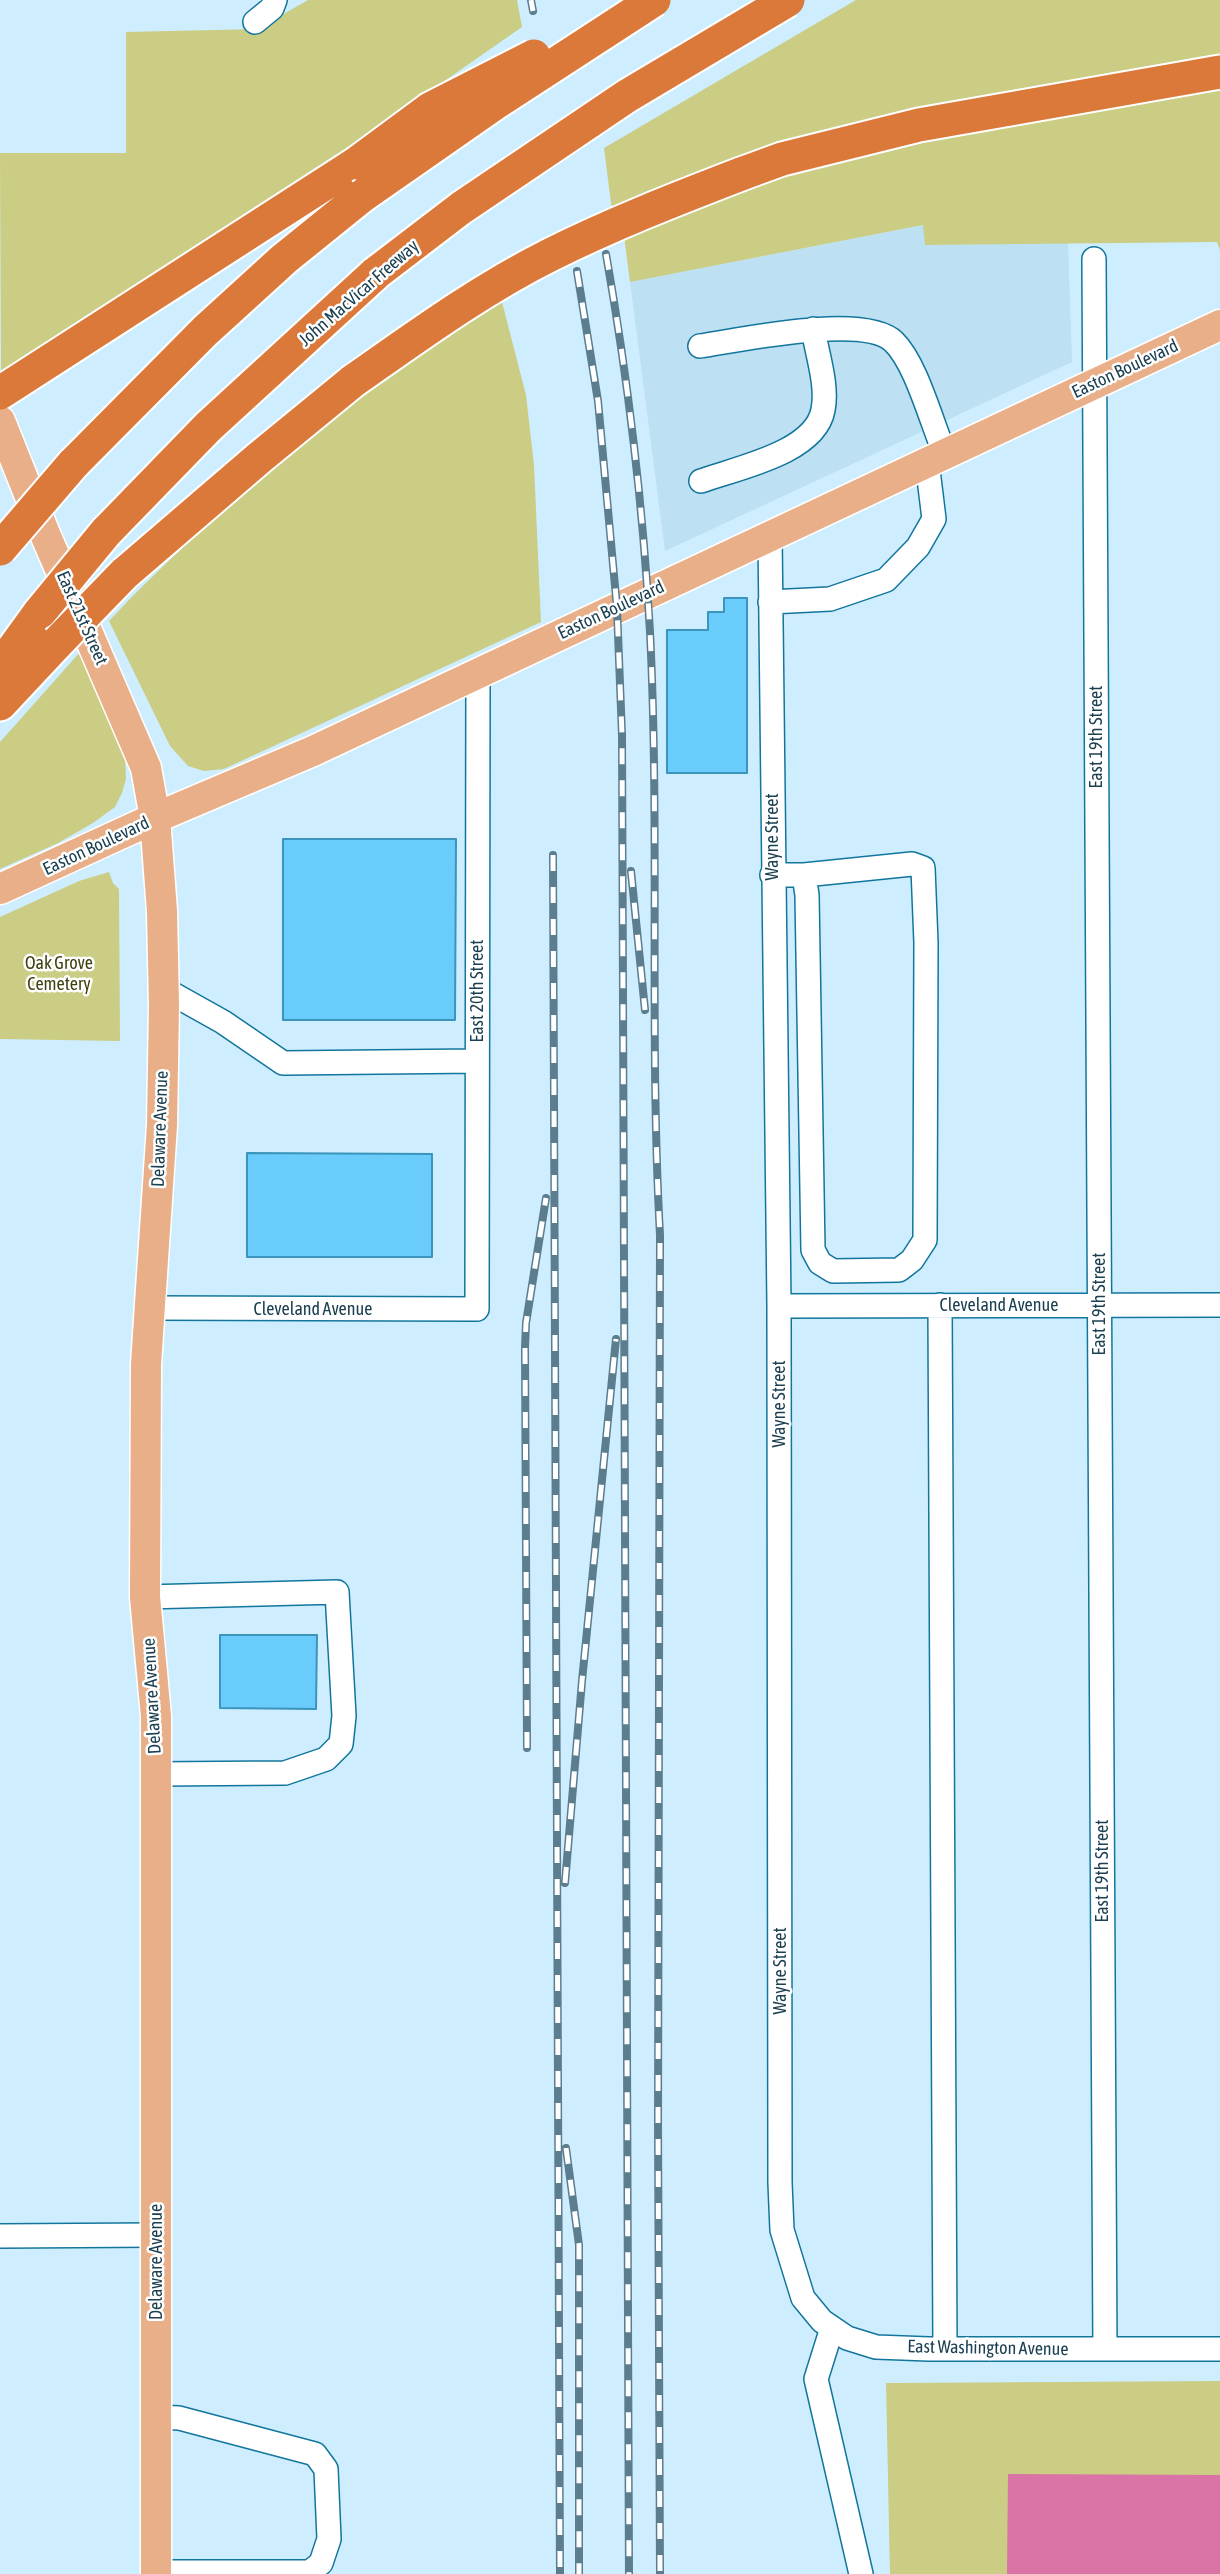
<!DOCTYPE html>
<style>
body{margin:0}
canvas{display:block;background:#ceeeff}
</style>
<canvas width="1220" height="2574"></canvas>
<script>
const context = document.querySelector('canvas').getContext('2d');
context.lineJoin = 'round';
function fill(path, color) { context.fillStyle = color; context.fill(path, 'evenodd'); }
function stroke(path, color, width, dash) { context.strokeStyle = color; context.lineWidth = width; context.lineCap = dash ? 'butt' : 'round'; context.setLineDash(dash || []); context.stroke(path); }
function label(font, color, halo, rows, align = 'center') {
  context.font = font + ' "Asap Condensed",sans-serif'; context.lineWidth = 5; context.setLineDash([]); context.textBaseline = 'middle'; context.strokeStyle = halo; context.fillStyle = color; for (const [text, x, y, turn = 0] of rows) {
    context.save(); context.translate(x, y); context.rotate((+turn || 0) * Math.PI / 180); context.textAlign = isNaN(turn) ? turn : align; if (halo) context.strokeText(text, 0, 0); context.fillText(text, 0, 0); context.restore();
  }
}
const built = new Path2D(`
 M924 225 926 245 1068 243 1072 362 665 551 630 282Z`);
const green = new Path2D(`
 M308 0H517L522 27 255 213 1 374 0 153H126V32L257 29Z
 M856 0H1220V59L612 211 604 148Z
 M1220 88V250L1217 242 925 245 923 225 630 282 624 236 746 188 855 155Z
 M502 302 526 395 534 465 541 622 224 769 204 771 188 766 170 746 109 621C166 560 229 504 294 451 360 397 427 346 502 302Z
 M81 651 125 755 126 779 122 793 115 807 93 823 58 843 0 869V742Z
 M109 872 113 883 119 889 120 1041 0 1039V917L79 881Z
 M1220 2381V2574H890L886 2383Z`);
const water = new Path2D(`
 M1008 2474 1220 2475V2574H1007Z`);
const building = new Path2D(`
 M724 598H747V773H667V630H708V612H724Z
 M283 839H456L455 1020H283Z
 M247 1153 432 1154V1257H247Z
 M220 1635H317L316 1709 220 1708Z`);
const minor = new Path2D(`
 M255 22 272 8 275 0
 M1094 259 1105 2349
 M700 346C741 340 865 313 894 342 916 363 932 424 945 454
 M701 481C737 468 815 453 823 410 828 385 817 354 813 329
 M770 536 779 1306 780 2183 782 2230 803 2298 822 2321 847 2338 876 2347 929 2349H1220
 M770 602 830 599 886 580 918 547 934 519 927 462
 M772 875H804L807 895 813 1250 820 1263 833 1271 899 1270 912 1260 925 1240 926 943 923 868 912 864 804 875
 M164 989 223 1022 283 1063 477 1061
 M940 1305 945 2349
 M779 1306 1220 1305
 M149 1308 477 1309 478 673
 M145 1597 337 1592 344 1716 341 1744 326 1759 285 1773 156 1774
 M0 2236 156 2235
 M832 2328 816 2379 861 2574
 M156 2417 179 2418 315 2454 326 2469 329 2539 321 2563 310 2572H156`);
const major = new Path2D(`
 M0 421 45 534 146 768 155 818 162 911 164 1006 162 1125 146 1364 145 1597 156 1716V2574
 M0 889 155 818 313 751 1220 325`);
const highway = new Path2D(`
 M741 174 782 159 919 125 1220 72
 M0 393 357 163
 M73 464 205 331 284 259 362 196
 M106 532 208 427 376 273
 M124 574 259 458 353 381
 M0 667 40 612
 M0 704 58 642`);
const rail = new Path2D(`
 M531 0 533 11
 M606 254C628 379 643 506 650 632 660 833 649 1034 660 1235L658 2121 660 2574
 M577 271 598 401 617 608 622 735 629 2574
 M553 855 560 2574
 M631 871 645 1010
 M527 1748 525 1348 526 1323 546 1198
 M565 1883 582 1681 616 1339
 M566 2148 579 2245V2574`);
const highwayBridge = new Path2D(`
 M357 163 430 109 534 56
 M362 196 494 104 654 0
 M376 273 461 208 627 96 788 0
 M353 381C416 337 480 290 550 255 612 224 676 199 741 174
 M0 549 73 464
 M40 612 106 532
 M58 642 124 574`);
const streetNames = [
 ["John MacVicar Freeway",359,293,-41],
 ["Easton Boulevard",1125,369,-25],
 ["Easton Boulevard",611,610,-25],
 ["East 21st Street",82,618,66],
 ["East 19th Street",1096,737,-90],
 ["Wayne Street",772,837,-90],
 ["Easton Boulevard",96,846,-25],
 ["East 20th Street",477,991,-90],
 ["Delaware Avenue",160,1129,-88],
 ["East 19th Street",1099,1304,-90],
 ["Cleveland Avenue",999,1305],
 ["Cleveland Avenue",313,1309],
 ["Wayne Street",779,1404,-90],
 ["Delaware Avenue",152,1696,-93],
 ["East 19th Street",1102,1871,-90],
 ["Wayne Street",780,1971,-90],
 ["Delaware Avenue",156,2262,-90],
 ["East Washington Avenue",988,2348,1]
];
const parkNames = [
 ["Oak Grove",59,963],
 ["Cemetery",59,984]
];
fill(built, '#bde0f2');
fill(green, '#cacd83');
fill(water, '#da73a6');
fill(building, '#6accfa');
stroke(building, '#3b94bb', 2);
stroke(minor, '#12769c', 26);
stroke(major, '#fff', 33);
stroke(highway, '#fff', 37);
stroke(minor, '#fff', 23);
stroke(major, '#e9af89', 30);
stroke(highway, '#db793b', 33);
stroke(rail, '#5b7d8e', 8);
stroke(rail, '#fff', 5, [16]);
stroke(highwayBridge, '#fff', 37, []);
stroke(highwayBridge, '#db793b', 33);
label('18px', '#1c4051', '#fff', streetNames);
label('18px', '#3f400f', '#fff', parkNames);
</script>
